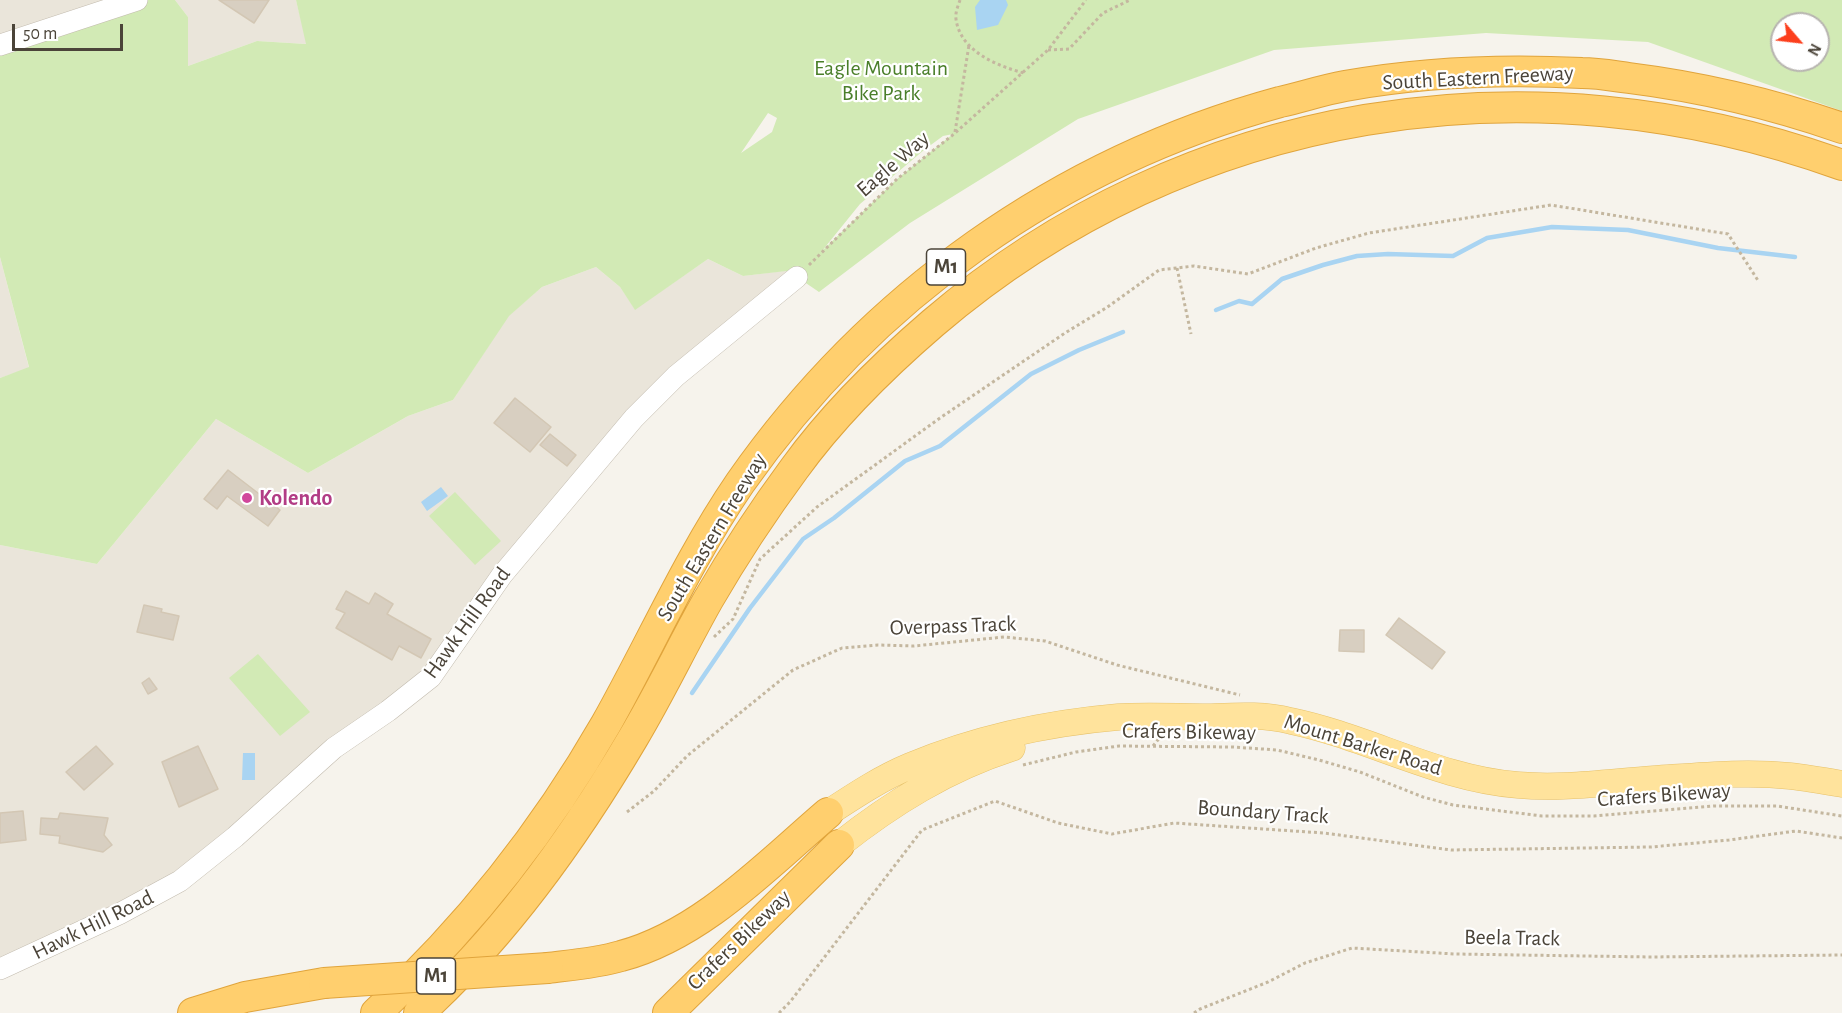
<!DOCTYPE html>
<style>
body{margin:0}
#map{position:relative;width:1842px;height:1013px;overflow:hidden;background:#f6f3ec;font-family:"Alegreya Sans",sans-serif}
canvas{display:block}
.north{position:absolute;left:1770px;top:12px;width:60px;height:60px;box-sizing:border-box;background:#fff;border:2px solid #b7b4b0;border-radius:50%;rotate:118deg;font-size:16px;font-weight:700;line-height:24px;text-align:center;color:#4b4439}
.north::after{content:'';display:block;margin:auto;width:21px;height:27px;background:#fc3f1d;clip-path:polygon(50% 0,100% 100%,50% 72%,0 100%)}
.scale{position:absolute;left:12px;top:24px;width:111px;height:27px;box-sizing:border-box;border:3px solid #4b4439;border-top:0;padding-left:8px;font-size:18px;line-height:21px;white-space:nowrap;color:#4b4439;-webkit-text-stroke:4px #fff;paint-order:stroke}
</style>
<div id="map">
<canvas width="1842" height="1013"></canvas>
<div class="north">N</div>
<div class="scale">50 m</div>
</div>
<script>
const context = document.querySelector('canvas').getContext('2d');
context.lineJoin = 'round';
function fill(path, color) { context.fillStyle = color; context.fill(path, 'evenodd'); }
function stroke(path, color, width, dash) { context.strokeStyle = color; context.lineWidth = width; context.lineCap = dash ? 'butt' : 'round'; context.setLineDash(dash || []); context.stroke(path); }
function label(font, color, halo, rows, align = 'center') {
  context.font = font + ' "Alegreya Sans",sans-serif'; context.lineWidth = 4.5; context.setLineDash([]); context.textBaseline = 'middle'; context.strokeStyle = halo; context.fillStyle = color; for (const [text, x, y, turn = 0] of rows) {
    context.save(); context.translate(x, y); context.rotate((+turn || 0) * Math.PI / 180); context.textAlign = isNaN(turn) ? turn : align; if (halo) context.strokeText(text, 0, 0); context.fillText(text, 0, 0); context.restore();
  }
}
const residential = new Path2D(`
 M0 0H138L0 45Z
 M175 0H296L307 44 257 41 188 66V17Z
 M0 257 29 368 0 378Z
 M708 259 743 276 808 268 676 376 431 677 180 881 0 969V545L97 564 216 419 308 473 408 416 453 400 508 316 542 287 596 267 620 287 635 309Z`);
const green = new Path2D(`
 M138 0H175L188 17V66L257 41 306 44 296 0H1842V111L1648 42 1486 33 1274 50 1078 119 910 223 819 292 797 277 804 269 743 276 708 259 635 310 620 287 596 267 542 287 509 316 453 400 408 416 308 473 216 419 97 564 0 545V378L29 367 0 257V45ZM1782 24H1818V60H1782ZM768 113 777 118 772 132 741 153ZM953 134 897 179 822 251 860 204 924 150 943 136Z
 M455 492 501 541 475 565 429 516Z
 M258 654 310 712 280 736 229 678Z`);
const water = new Path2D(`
 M980 0H1006L1008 5 998 25 977 30 975 7Z
 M441 487 448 496 427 511 421 502Z
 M243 753H255V780H242Z`);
const stream = new Path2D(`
 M1216 310 1239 301 1252 304 1282 279 1323 265 1357 256 1388 254 1453 256 1487 238 1552 227 1628 230 1718 248 1795 257
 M692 693 750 608 803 539 834 518 905 461 940 446 1031 374 1079 350 1123 332`);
const building = new Path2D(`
 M219 0H269L254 23Z
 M515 398 551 427 530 452 494 423Z
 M550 434 576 455 567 466 540 445Z
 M228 470 280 510 268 526 227 496 217 509 204 499Z
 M346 591 369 604 375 593 393 604 387 614 431 639 421 658 399 646 392 660 336 628 345 613 336 609Z
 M144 605 162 609 161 612 179 616 173 640 137 632Z
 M1399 618 1445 652 1432 669 1386 635Z
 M1340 630H1364V652L1339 651Z
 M149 678 157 689 148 694 142 683Z
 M96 746 113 764 84 790 66 772Z
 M198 746 218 789 179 807 162 762Z
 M23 811 26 840 0 843V813Z
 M60 813 108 818 104 835 112 845 103 852 59 843 60 836 40 834 41 818 58 819Z`);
const path = new Path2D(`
 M960 0C958 6 955 13 956 19 960 51 997 66 1024 73
 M1048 50 1069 49 1103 13 1130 0
 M955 132 969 45
 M809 265 897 179 954 134 1048 50 1086 0
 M1177 268 1191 334
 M714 637 733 619 760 559 817 507 940 418 1065 333 1106 308 1159 270 1194 266 1248 274 1316 248 1369 233 1551 205 1728 234 1759 282
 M1153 746 1161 736
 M1023 765 1076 752 1119 746 1233 747 1277 750 1319 760 1360 772 1423 797 1453 805 1542 816H1594L1714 806H1777L1842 816
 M627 812 654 791 687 756 793 670 842 648 878 645 914 646 1004 637 1045 641 1117 665 1240 695
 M779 1013 790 1002 922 830 995 801 1058 823 1112 834 1174 823 1324 833 1451 850 1651 847 1729 840 1796 831 1842 838
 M1194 1013 1200 1009 1268 982 1305 963 1352 948 1455 954 1651 957 1842 955`);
const minor = new Path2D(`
 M0 45 137 0
 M0 969 119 914 180 881 235 837 334 748 388 711 431 677 502 575 634 418 676 376 797 277`);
const major = new Path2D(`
 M828 813C854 796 881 778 910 766 975 739 1048 723 1118 717 1148 715 1178 717 1208 717 1236 716 1263 714 1291 721 1368 737 1439 779 1518 785 1563 789 1609 782 1654 779 1698 776 1746 771 1790 776 1808 778 1825 781 1842 784
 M839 845C892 803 947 769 1012 748`);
const highway = new Path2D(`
 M548 968C572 965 597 963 621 956 701 935 767 865 828 813
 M193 1013 245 997 324 983
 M376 1013C467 929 544 832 606 724 651 644 688 559 740 483 871 296 1060 162 1280 102 1302 97 1323 90 1345 86 1423 72 1503 69 1582 73 1598 73 1614 76 1629 78 1701 87 1773 104 1842 128
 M419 1013C505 935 574 838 633 738 660 693 682 646 708 600 734 555 763 511 794 469 833 415 883 366 933 323 1188 105 1529 52 1842 165
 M668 1013 839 845`);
const highwayBridge = new Path2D(`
 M324 983 548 968`);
const markers = [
 [247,498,6,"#d1479c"]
];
const shields = [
 [946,267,39],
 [436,976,39]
];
const shieldNames = [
 ["M1",946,267],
 ["M1",436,976]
];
const parkNames = [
 ["Eagle Mountain",881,68],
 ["Bike Park",881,93]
];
const streetNames = [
 ["South Eastern Freeway",1478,78,-3],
 ["Eagle Way",893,164,-41],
 ["South Eastern Freeway",712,537,-59],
 ["Hawk Hill Road",467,623,-54],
 ["Overpass Track",953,626,-2],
 ["Crafers Bikeway",1189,732,1],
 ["Mount Barker Road",1363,745,17],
 ["Crafers Bikeway",1664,795,-4],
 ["Boundary Track",1263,812,4],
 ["Hawk Hill Road",93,925,-26],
 ["Beela Track",1512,938,1],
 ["Crafers Bikeway",739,940,-44]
];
const hotelNames = [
 ["Kolendo",259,498]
];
fill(residential, '#eae5da');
fill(green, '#d2eab5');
fill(water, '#a9d4f2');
stroke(stream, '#a9d4f2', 4.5);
fill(building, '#d8cfc1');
stroke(building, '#d3c7b4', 1.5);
stroke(minor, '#c2bbae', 22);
stroke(major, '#e6c16a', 27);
stroke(highway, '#e0a43c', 32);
stroke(path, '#c4b79f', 3, [3, 3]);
stroke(minor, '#fff', 21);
stroke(major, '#ffe39c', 26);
stroke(highway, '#ffcf6e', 30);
stroke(highwayBridge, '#e0a43c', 32, []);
stroke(highwayBridge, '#ffcf6e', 30);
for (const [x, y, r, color] of markers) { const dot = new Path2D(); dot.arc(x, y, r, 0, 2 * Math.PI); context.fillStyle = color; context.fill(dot); stroke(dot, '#fff', 2); }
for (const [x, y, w] of shields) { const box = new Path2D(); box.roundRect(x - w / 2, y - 18, w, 36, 4.5); context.fillStyle = '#fff'; context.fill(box); stroke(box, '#4b4439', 1.5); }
label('bold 21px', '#4b4439', null, shieldNames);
label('22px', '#4a7f2a', '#fff', parkNames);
label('22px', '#4b4439', '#fff', streetNames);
label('bold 22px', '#b23c85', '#fff', hotelNames, 'left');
</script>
